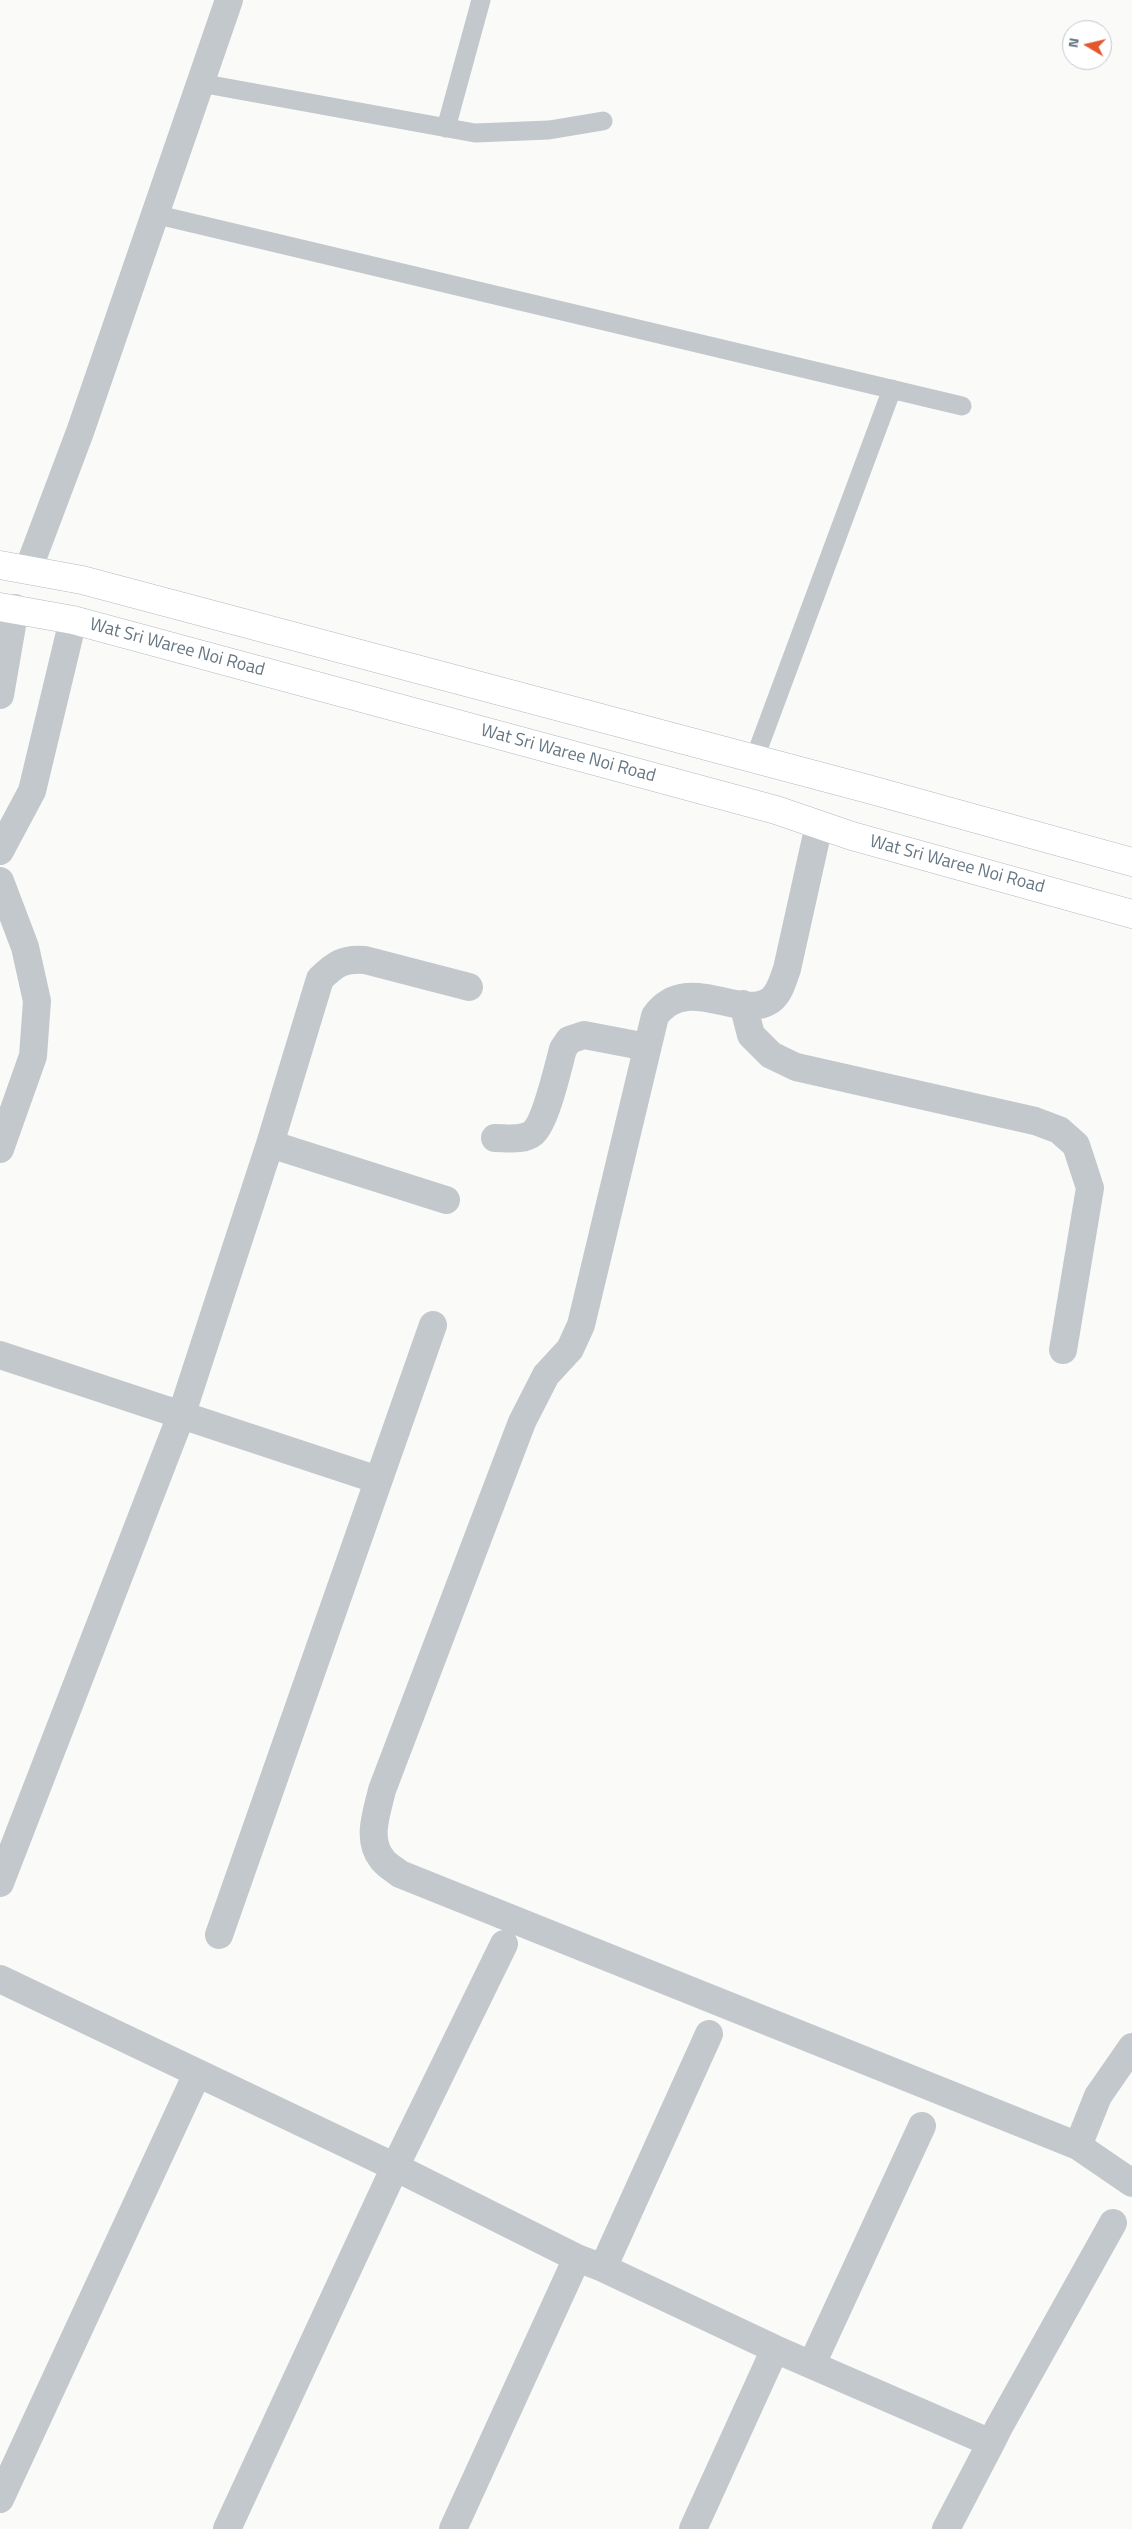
<!DOCTYPE html>
<style>
body{margin:0}
#map{position:relative;width:1132px;height:2529px;overflow:hidden;background:#fafaf8;font-family:"Titillium Web",sans-serif}
canvas{display:block}
.north{position:absolute;left:1062px;top:20px;width:50px;height:50px;box-sizing:border-box;background:#fff;border:1px solid #c1c8cd;border-radius:50%;rotate:279deg;font-size:14px;font-weight:700;line-height:20px;text-align:center;color:#657683}
.north::after{content:'';display:block;margin:auto;width:18px;height:22px;background:#e4572e;clip-path:polygon(50% 0,100% 100%,50% 72%,0 100%)}
</style>
<div id="map">
<canvas width="1132" height="2529"></canvas>
<div class="north">N</div>
</div>
<script>
const context = document.querySelector('canvas').getContext('2d');
context.lineJoin = 'round';
function stroke(path, color, width, dash) { context.strokeStyle = color; context.lineWidth = width; context.lineCap = dash ? 'butt' : 'round'; context.setLineDash(dash || []); context.stroke(path); }
function label(font, color, halo, rows, align = 'center') {
  context.font = font + ' "Titillium Web",sans-serif'; context.lineWidth = 5; context.setLineDash([]); context.textBaseline = 'middle'; context.strokeStyle = halo; context.fillStyle = color; for (const [text, x, y, turn = 0] of rows) {
    context.save(); context.translate(x, y); context.rotate((+turn || 0) * Math.PI / 180); context.textAlign = isNaN(turn) ? turn : align; if (halo) context.strokeText(text, 0, 0); context.fillText(text, 0, 0); context.restore();
  }
}
const lane = new Path2D(`
 M200 83 475 133 549 130 603 121
 M446 128 481 0
 M154 214 962 406
 M754 760 892 389`);
const street = new Path2D(`
 M28 570 80 432 229 0
 M0 695 15 608
 M819 825 787 969C783 980 780 993 771 1000 741 1022 687 971 655 1016L581 1325 570 1349 546 1375 522 1422 382 1790C377 1812 366 1839 382 1859 386 1865 395 1870 400 1874L1078 2146 1132 2183
 M0 851 32 791 73 620
 M0 881 25 947 37 1001 33 1056 0 1149
 M743 1004 751 1035 771 1055 796 1067 1035 1121 1059 1130 1076 1145 1090 1188 1063 1350
 M495 1138C507 1138 523 1141 533 1133 546 1122 558 1067 563 1049L569 1040 584 1035 647 1047
 M270 1144 446 1200
 M0 1355 378 1480
 M0 1883 182 1413 270 1144 320 979C335 964 344 958 365 960L469 987
 M219 1935 433 1325
 M0 1979 395 2167 577 2258 603 2268 775 2349 991 2443 999 2427 1113 2223
 M1078 2146 1098 2096 1132 2047
 M603 2268 709 2034
 M812 2364 922 2126
 M0 2499 197 2074
 M227 2529 395 2167 504 1944
 M453 2529 577 2258
 M693 2529 775 2349
 M946 2529 991 2443`);
const secondary = new Path2D(`
 M0 565 82 580 868 789 1132 862
 M0 607 73 620 776 810 852 836 1132 914`);
const streetNames = [
 ["Wat Sri Waree Noi Road",177,648,15],
 ["Wat Sri Waree Noi Road",568,754,15],
 ["Wat Sri Waree Noi Road",957,865,15]
];
stroke(secondary, '#b3babf', 29);
stroke(lane, '#c3c8cc', 19);
stroke(street, '#c3c8cc', 28);
stroke(secondary, '#fff', 28);
label('18px', '#657683', '#fff', streetNames);
</script>
